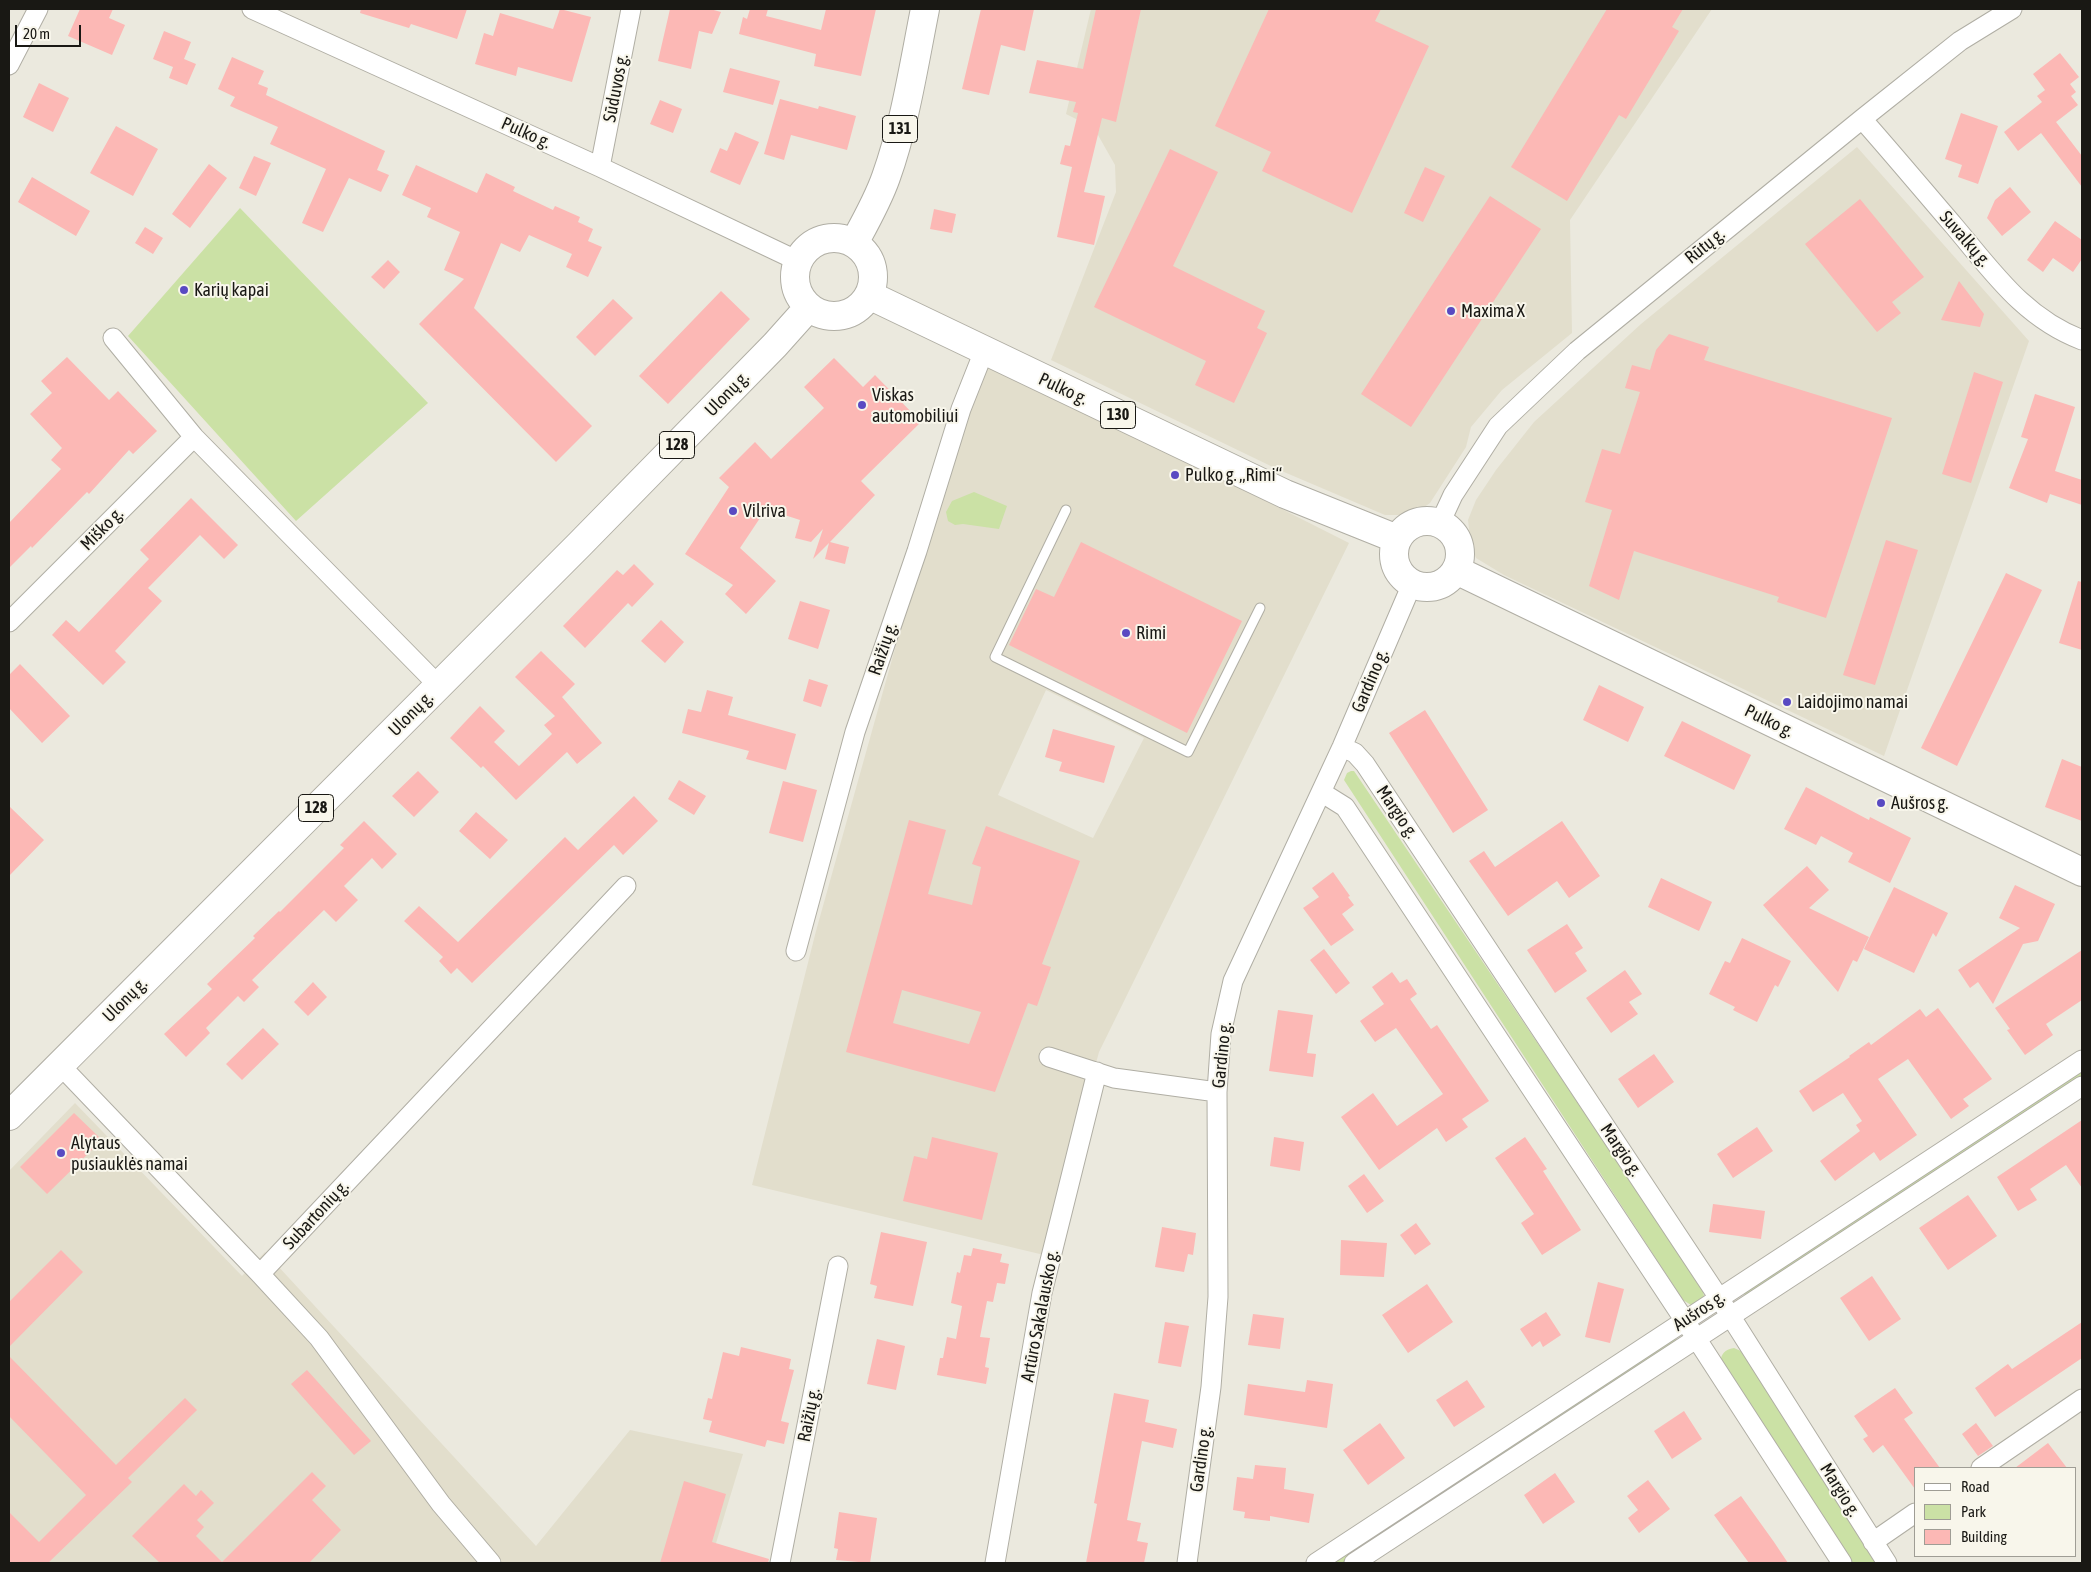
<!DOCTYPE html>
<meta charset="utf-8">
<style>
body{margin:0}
#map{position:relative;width:2091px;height:1572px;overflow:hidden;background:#ebe9de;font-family:"Asap Condensed",sans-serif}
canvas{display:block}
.frame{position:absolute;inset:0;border:10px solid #191814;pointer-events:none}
.legend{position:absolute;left:1914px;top:1467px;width:162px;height:90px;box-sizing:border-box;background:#f8f6eb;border:1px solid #9f9d95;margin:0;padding:6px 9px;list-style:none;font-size:15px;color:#191814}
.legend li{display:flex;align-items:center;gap:10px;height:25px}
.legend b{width:25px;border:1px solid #9f9d95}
.scale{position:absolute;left:15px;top:25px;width:66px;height:22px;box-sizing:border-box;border:2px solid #191814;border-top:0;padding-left:6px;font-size:15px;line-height:18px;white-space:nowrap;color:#191814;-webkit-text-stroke:4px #f8f6eb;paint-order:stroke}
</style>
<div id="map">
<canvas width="2091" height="1572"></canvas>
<div class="frame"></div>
<ul class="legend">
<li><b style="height:6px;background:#fff"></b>Road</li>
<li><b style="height:14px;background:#cbe1a5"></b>Park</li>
<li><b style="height:14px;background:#fcb8b5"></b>Building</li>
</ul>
<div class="scale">20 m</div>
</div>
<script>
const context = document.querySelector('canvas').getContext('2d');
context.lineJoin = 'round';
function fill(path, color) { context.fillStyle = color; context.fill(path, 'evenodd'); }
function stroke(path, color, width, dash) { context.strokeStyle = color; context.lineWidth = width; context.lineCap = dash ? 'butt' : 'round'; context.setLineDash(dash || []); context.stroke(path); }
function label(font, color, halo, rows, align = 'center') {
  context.font = font + ' "Asap Condensed",sans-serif'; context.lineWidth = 4; context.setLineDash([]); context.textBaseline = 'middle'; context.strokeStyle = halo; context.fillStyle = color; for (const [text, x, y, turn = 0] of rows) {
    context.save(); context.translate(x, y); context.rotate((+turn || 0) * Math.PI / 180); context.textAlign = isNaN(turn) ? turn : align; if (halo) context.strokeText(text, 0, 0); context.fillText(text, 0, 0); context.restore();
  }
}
const built = new Path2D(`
 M1091 9H1712L1570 220 1572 333 1502 390 1471 427 1466 447 1430 503 1420 510 1409 515H1385L1277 469 1051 360 1116 192 1115 165 1094 128 1066 114Z
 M1857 147 2029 341 1884 756 1504 575 1476 558 1471 547 1468 520 1476 500 1496 470 1534 422 1641 324Z
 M981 364 1246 491 1349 543 1099 1052 1044 1255 752 1185 816 931 898 638ZM1046 690 1144 738 1093 838 998 795Z
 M75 1103 242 1276 265 1252 536 1546 630 1430 743 1454 710 1563H9V1171Z`);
const green = new Path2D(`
 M240 208 428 403 296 521 128 336Z
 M974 492 1007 506 999 529 963 524 955 525 948 521 946 512 952 501Z
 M1351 771H1354L1702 1287 1704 1296 1700 1303 1691 1305 1683 1300 1344 780 1347 773Z
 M2082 1069V1079L1746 1298 1743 1291Z
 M1674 1338 1678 1340 1345 1563H1331Z
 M1734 1348 1741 1351 1879 1563H1851L1720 1362C1722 1353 1724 1350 1734 1348Z`);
const building = new Path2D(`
 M80 9H113L109 18 125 25 112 55 68 36Z
 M361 9H467L457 39 411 24 409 28 360 13Z
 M560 9 591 17 572 82 518 67 516 76 475 64 484 33 493 36 500 13 553 29Z
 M670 9H710L721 12 712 34 699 31 691 69 658 61Z
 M750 9H768L766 16 821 30 826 9H876L861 76 814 66 816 54 739 34 743 17 747 19Z
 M981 9H1034L1025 51 1001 45 989 95 962 89Z
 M1096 9H1141L1116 122 1102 118 1084 192 1105 196 1094 245 1057 237 1072 167 1060 164 1065 145 1070 146 1078 113 1073 112 1076 102 1029 93 1037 60 1083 69Z
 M1269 9H1381L1375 21 1429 46 1352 213 1262 171 1271 152 1215 126Z
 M1607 9H1683L1672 27 1679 31 1626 119 1619 115 1567 201 1511 167Z
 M164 31 191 42 184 59 196 64 187 85 169 78 173 67 153 59Z
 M2060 53 2079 77 2070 84 2076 92 2071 96 2078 105 2056 122 2082 156V187L2041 133 2018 151 2004 132 2042 102 2037 96 2045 90 2033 74Z
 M232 57 264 71 258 84 268 88 266 95 385 151 377 170 389 175 381 192 349 178 323 232 302 223 326 169 270 144 278 127 230 106 235 97 218 89Z
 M730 68 780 81 773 105 723 92Z
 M39 83 69 98 53 132 23 117Z
 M780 99 818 109 819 106 856 116 847 150 791 135 784 160 764 154Z
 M660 100 682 109 673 133 650 124Z
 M1961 113 1998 126 1978 184 1958 177 1962 165 1945 159Z
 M116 126 158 149 133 196 90 173Z
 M735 132 759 142 740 185 710 172 720 148 727 151Z
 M1170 149 1218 172 1173 266 1265 311 1257 328 1267 333 1234 403 1195 385 1206 361 1094 307Z
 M254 156 271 163 256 196 239 188Z
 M209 164 227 178 190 228 172 214Z
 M416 165 477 193 486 173 515 187 513 191 553 210 555 206 580 217 578 222 593 229 588 241 602 247 588 277 566 267 572 254 529 235 520 252 501 243 474 308 592 426 556 462 419 324 464 279 444 270 460 232 427 217 431 208 402 195Z
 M1425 167 1445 176 1423 222 1404 213Z
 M32 177 90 211 76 236 18 202Z
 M2010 187 2031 212 2002 236 1987 218 1995 200Z
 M1490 196 1541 229 1411 427 1361 394Z
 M1860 199 1924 277 1892 302 1901 313 1877 332 1805 244Z
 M934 209 956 214 952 233 930 229Z
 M2055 221 2082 240V259L2073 272 2053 258 2043 272 2027 260Z
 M145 227 163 238 153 254 135 243Z
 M388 260 400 272 384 289 371 277Z
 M1959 281 1984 314 1980 327 1941 320Z
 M721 291 750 319 668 404 639 376Z
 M613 299 633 318 595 356 576 337Z
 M1669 334 1709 347 1704 360 1892 418 1826 618 1777 602 1779 597 1634 551 1619 600 1589 586 1612 510 1585 502 1602 449 1620 454 1640 392 1625 388 1632 365 1650 370 1656 350Z
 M67 357 109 400 118 391 157 431 133 454 129 450 89 494 87 492 32 548 31 546 9 568V523L61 469 51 460 62 448 30 414 52 393 41 381Z
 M834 358 863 387 875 375 921 422 861 481 875 495 830 542 849 547 845 564 825 559 829 543 813 559 823 529 811 542 795 538 800 520 766 509 740 548 776 581 746 614 725 594 733 585 685 554 729 487 719 478 755 442 771 459 824 408 804 387Z
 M1974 372 2003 382 1971 483 1942 474Z
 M2035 394 2075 407 2055 471 2082 480V505L2050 494 2047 503 2009 488 2028 439 2021 437Z
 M191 498 238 545 224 559 200 535 148 588 162 601 115 651 126 662 103 685 52 635 66 620 79 632 149 559 140 550Z
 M1886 540 1918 550 1875 685 1843 675Z
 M1081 542 1242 621 1187 733 1009 645 1036 589 1054 597Z
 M634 564 654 584 632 607 628 603 585 648 563 626 617 570 623 575Z
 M2006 573 2042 590 1957 766 1921 748Z
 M2078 581 2082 582V650L2059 643Z
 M800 601 830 610 818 649 788 639Z
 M661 620 684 642 665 663 641 641Z
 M541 651 575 684 562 697 602 743 577 764 567 752 516 800 483 766 481 768 450 738 480 706 505 731 494 742 519 766 552 734 544 725 555 716 515 677Z
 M20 664 70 716 42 743 9 708V675Z
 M809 679 828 685 821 707 803 701Z
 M1599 685 1644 707 1628 742 1583 720Z
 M707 690 733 697 728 715 796 734 786 770 746 759 749 751 682 733 688 709 701 712Z
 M1425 710 1488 810 1453 833 1389 733Z
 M1682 721 1751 755 1734 790 1664 756Z
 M1053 729 1115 746 1104 783 1059 771 1062 762 1045 757Z
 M2062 759 2082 767V821L2045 807Z
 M418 771 439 792 414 817 392 796Z
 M679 780 706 796 694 815 668 799Z
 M783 781 817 790 803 842 769 833Z
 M1806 787 1869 820 1870 817 1911 838 1890 883 1848 862 1853 853 1821 836 1816 845 1784 829Z
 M634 796 658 821 623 855 614 845 472 983 457 968 451 974 439 961 443 957 404 921 419 906 458 942 565 837 578 850Z
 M9 806 44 840 9 876Z
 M476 812 508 840 490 859 459 831Z
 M909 820 946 830 928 894 972 905 981 867 972 864 986 826 1080 861 1042 964 1051 967 1037 1006 1028 1003 995 1092 846 1052ZM902 990 981 1012 969 1044 893 1023Z
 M364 821 397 854 382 869 372 858 344 886 358 900 336 922 324 910 252 980 259 987 244 1002 238 996 206 1028 210 1033 186 1057 164 1034 212 989 207 984 255 938 253 936 279 911 280 912 344 848 340 845Z
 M1562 821 1600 876 1569 898 1557 881 1508 916 1469 861 1484 851 1495 867Z
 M1807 866 1829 890 1809 908 1869 937 1857 962 1853 960 1838 992 1763 905Z
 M1333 872 1350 896 1348 897 1354 905 1342 914 1354 930 1331 946 1303 908 1319 897 1312 888Z
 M1661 878 1712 902 1699 931 1648 907Z
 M2015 885 2055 904 2038 941 2023 944 1993 1004 1978 982 1970 988 1958 970 2020 928 1999 918Z
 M1894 887 1948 913 1936 937 1933 933 1914 973 1864 949Z
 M1567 924 1583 948 1575 953 1587 971 1555 993 1527 950Z
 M1742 938 1791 961 1778 987 1775 985 1757 1022 1733 1010 1735 1007 1709 994 1725 961 1730 963Z
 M1324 949 1350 983 1336 994 1310 960Z
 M2082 950V1000L2046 1024 2053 1035 2025 1055 2007 1030 2010 1029 1995 1008Z
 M1625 970 1642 994 1629 1002 1638 1014 1611 1033 1586 998Z
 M1392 972 1400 983 1407 979 1417 994 1410 999 1431 1029 1437 1025 1489 1101 1462 1119 1468 1127 1446 1142 1437 1128 1379 1170 1341 1117 1373 1093 1397 1126 1443 1094 1396 1028 1375 1042 1360 1021 1384 1004 1372 987Z
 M313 982 327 997 308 1016 294 1002Z
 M1938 1008 1992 1079 1963 1099 1969 1106 1951 1119 1908 1059 1878 1079 1917 1135 1880 1161 1874 1152 1835 1181 1820 1161 1860 1131 1856 1125 1862 1121 1843 1093 1813 1112 1799 1091 1850 1057 1849 1056 1869 1042 1871 1045 1920 1009 1926 1017Z
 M1278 1010 1313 1015 1307 1053 1316 1054 1313 1077 1269 1071Z
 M263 1028 279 1044 242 1080 226 1064Z
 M1654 1054 1674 1082 1638 1108 1618 1079Z
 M74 1113 102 1140 47 1194 20 1167Z
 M2082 1120V1188L2066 1165 2030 1189 2037 1200 2018 1211 1997 1177Z
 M1757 1127 1773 1151 1733 1178 1717 1154Z
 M932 1137 998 1153 982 1220 903 1201 914 1156 927 1159Z
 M1274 1137 1304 1142 1300 1171 1270 1166Z
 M1525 1137 1547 1169 1543 1171 1581 1230 1542 1255 1521 1223 1534 1214 1495 1158Z
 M1364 1174 1384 1201 1367 1213 1348 1186Z
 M1968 1195 1997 1236 1948 1270 1919 1228Z
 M1713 1204 1765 1211 1761 1239 1709 1232Z
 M1416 1223 1431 1244 1415 1255 1400 1235Z
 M1162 1227 1196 1233 1193 1255 1188 1254 1184 1272 1155 1267Z
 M881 1232 927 1242 913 1306 874 1298 877 1286 870 1284Z
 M1341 1240 1387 1243 1384 1277 1340 1275Z
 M973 1248 1002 1254 1000 1262 1009 1264 1005 1284 997 1283 993 1302 987 1301 980 1337 990 1338 985 1367 989 1368 986 1384 937 1375 940 1358H943L947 1337 956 1339 962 1306 951 1303 957 1272 960 1273 964 1255 971 1256Z
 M61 1250 83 1272 9 1347V1302Z
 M1872 1276 1901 1319 1869 1341 1840 1298Z
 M1598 1282 1624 1289 1610 1343 1585 1337Z
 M1427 1284 1453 1322 1408 1353 1382 1315Z
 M1546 1312 1561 1335 1543 1347 1540 1341 1532 1347 1520 1329Z
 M1253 1314 1284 1318 1280 1349 1248 1345Z
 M1165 1322 1189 1326 1181 1367 1158 1363Z
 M2082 1322V1358L1995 1417 1975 1388 2008 1364 2012 1369Z
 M877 1339 905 1346 896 1390 867 1384Z
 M741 1347 791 1359 789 1369 794 1370 781 1421 789 1423 784 1444 767 1440 765 1447 709 1432 712 1421 703 1419 708 1398 712 1399 723 1352 739 1356Z
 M9 1356 116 1465 185 1398 197 1410 128 1478 132 1482 48 1563H9V1512L39 1542 86 1495 9 1416Z
 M307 1370 371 1441 354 1455 291 1384Z
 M1307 1380 1333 1384 1327 1428 1244 1415 1248 1384 1305 1392Z
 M1467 1380 1485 1407 1454 1427 1436 1400Z
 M1895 1388 1913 1413 1904 1419 1940 1468H1915V1489L1883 1445 1873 1453 1863 1439 1868 1436 1854 1416Z
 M1114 1393 1149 1400 1145 1422 1177 1429 1173 1448 1142 1441 1127 1520 1141 1523 1137 1541 1148 1543 1144 1563H1086L1097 1504 1094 1503Z
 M1684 1411 1702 1439 1672 1459 1654 1431Z
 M1380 1423 1405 1458 1368 1485 1343 1450Z
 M1976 1423 1993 1446 1978 1456 1962 1434Z
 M2048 1443 2067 1468H2015Z
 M1255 1465 1286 1468 1284 1489 1314 1494 1309 1523 1270 1516V1521L1244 1518 1245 1512 1233 1510 1237 1477 1253 1479Z
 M312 1472 326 1486 312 1500 341 1530 309 1563H160L132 1536 184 1484 196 1496 201 1490 214 1503 197 1520 204 1527 196 1536 222 1562Z
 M1555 1473 1575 1502 1543 1524 1524 1495Z
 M1648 1480 1670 1509 1639 1533 1628 1518 1638 1510 1627 1496Z
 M684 1481 726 1494 712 1542 769 1559 768 1563H660Z
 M1741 1496 1774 1542 1788 1563H1749L1714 1515Z
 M839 1512 877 1518 870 1563 836 1560 838 1549 834 1548Z`);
const lane = new Path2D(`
 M1066 510 995 657 1188 752 1260 608`);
const street = new Path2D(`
 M252 9 600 167 798 261
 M9 65 38 9
 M1862 119C1893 154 1923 190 1954 226 1993 272 2024 318 2082 340
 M600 167 631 9
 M113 338 194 437 439 686
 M1440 523 1453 495 1498 426 1577 351 1862 119 1960 41 2012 9
 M9 622 194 437
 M1342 747 1355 753 1365 764 1719 1298 1887 1563
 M1321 792 1345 807 1685 1321 1842 1563
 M796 951 855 732 917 551 961 409 984 351
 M1049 1057 1114 1078 1217 1092
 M60 1065 260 1274 319 1338 441 1504 491 1563
 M260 1274 626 886
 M1981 1468 2082 1399
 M1873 1542 1915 1513
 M780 1563 838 1266
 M995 1563 1042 1293 1097 1072
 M1187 1563 1211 1387 1218 1297 1217 1092 1221 1034 1233 981 1342 747 1412 584
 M1316 1563 2082 1060
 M1354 1563 2082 1086`);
const primary = new Path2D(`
 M795 277a39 39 0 1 1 78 0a39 39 0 1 1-78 0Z
 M854 243C866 221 878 200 886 177 905 124 914 64 925 9
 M869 295 1285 494 1397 539
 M1394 554a33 33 0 1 1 66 0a33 33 0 1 1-66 0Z
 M1456 570 2082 872
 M9 1116 580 544 775 345 809 307`);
const markers = [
 [184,290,5,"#594ac2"],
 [1451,311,5,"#594ac2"],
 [862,405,5,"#594ac2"],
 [1175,475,5,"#594ac2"],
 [733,511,5,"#594ac2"],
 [1126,633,5,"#594ac2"],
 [1787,702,5,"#594ac2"],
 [1881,803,5,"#594ac2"],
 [61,1153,5,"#594ac2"]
];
const shields = [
 [900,129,35],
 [1118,415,35],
 [677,445,35],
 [316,808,35]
];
const shieldNames = [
 ["131",900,129],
 ["130",1118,415],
 ["128",677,445],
 ["128",316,808]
];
const streetNames = [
 ["Sūduvos g.",616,88,-79],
 ["Pulko g.",526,133,24],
 ["Suvalkų g.",1965,239,49],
 ["Rūtų g.",1705,246,-39],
 ["Pulko g.",1063,389,25],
 ["Ulonų g.",727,394,-46],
 ["Miško g.",102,529,-45],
 ["Raižių g.",883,649,-71],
 ["Gardino g.",1370,681,-67],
 ["Ulonų g.",411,714,-45],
 ["Pulko g.",1769,721,26],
 ["Margio g.",1397,812,56],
 ["Ulonų g.",125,1000,-45],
 ["Gardino g.",1222,1055,-84],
 ["Margio g.",1621,1150,56],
 ["Subartonių g.",316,1215,-47],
 ["Aušros g.",1699,1311,-33],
 ["Artūro Sakalausko g.",1040,1316,-79],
 ["Raižių g.",809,1415,-79],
 ["Gardino g.",1201,1459,-82],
 ["Margio g.",1840,1490,58]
];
const poiNames = [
 ["Karių kapai",194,290],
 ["Maxima X",1461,311],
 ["Viskas",872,395],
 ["automobiliui",872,416],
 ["Pulko g. „Rimi“",1185,475],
 ["Vilriva",743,511],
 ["Rimi",1136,633],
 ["Laidojimo namai",1797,702],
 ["Aušros g.",1891,803],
 ["Alytaus",71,1143],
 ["pusiauklės namai",71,1164]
];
fill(built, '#e2decc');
fill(green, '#cbe1a5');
fill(building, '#fcb8b5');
stroke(lane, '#b0aea4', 11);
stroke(street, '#b0aea4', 21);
stroke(primary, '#b0aea4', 30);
stroke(lane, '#fff', 9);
stroke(street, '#fff', 19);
stroke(primary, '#fff', 28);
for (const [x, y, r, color] of markers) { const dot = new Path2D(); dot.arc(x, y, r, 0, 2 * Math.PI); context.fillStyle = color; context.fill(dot); stroke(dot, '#f8f6eb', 2); }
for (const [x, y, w] of shields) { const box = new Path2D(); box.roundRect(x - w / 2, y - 13.5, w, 27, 4); context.fillStyle = '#f8f6eb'; context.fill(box); stroke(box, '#191814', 1); }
label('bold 16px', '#191814', null, shieldNames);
label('18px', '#191814', '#f8f6eb', streetNames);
label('18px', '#191814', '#f8f6eb', poiNames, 'left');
</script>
